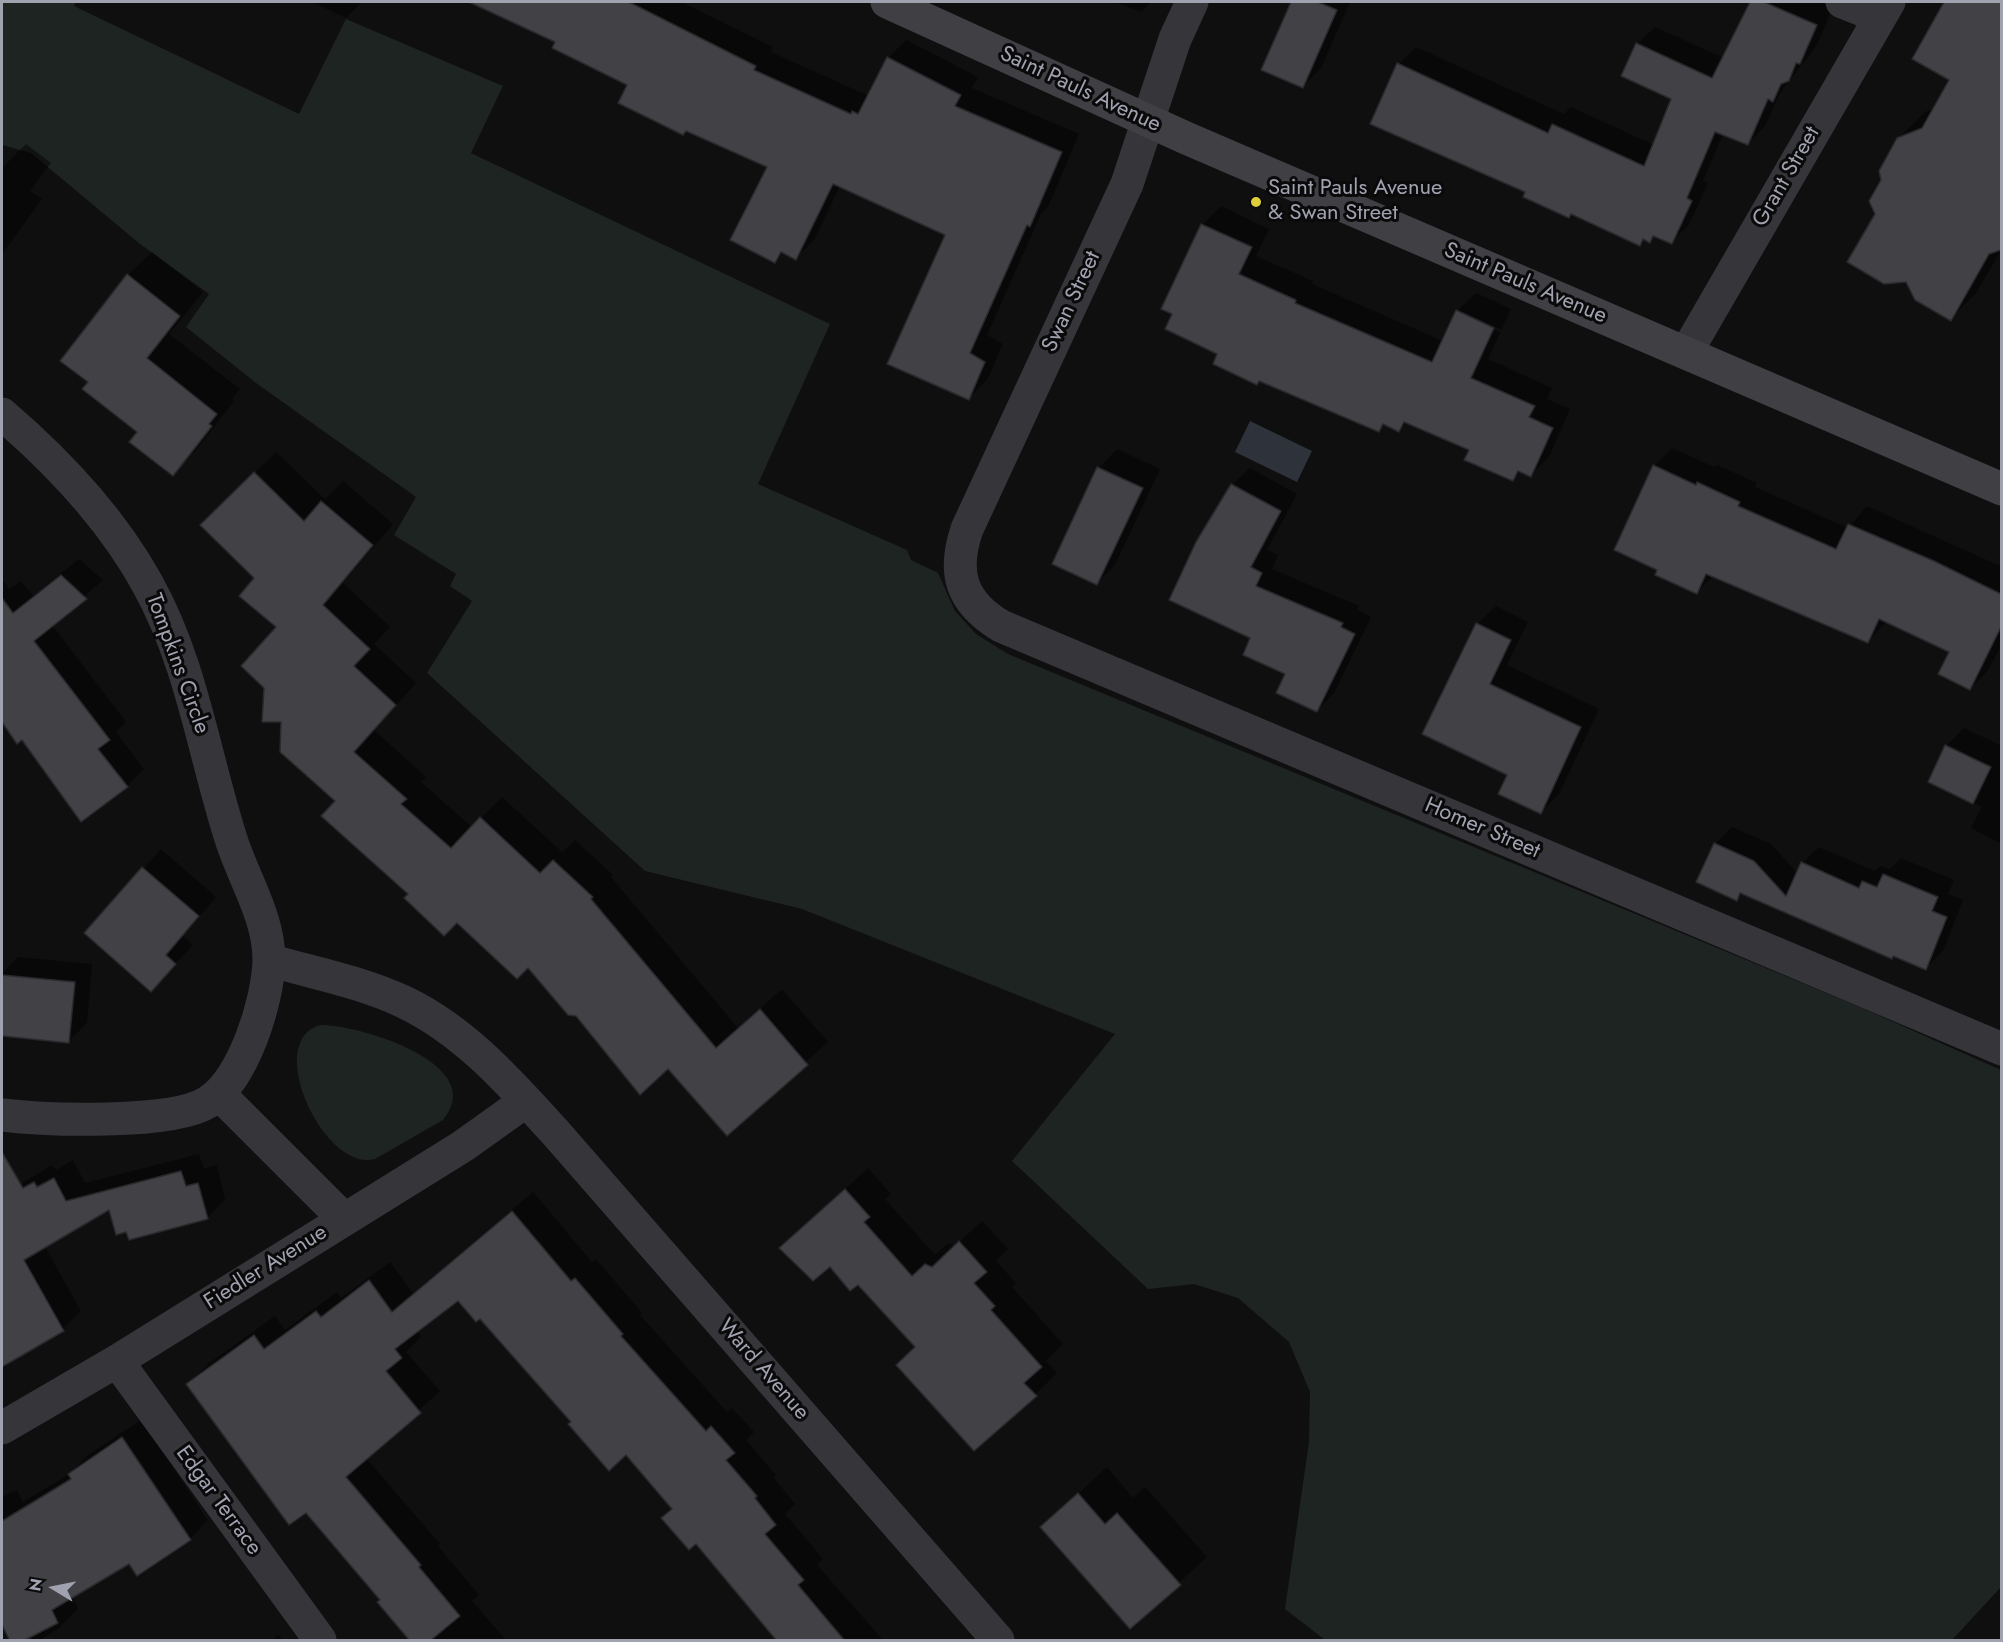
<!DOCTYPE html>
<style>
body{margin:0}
#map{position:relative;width:2003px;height:1642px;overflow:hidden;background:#0f0f10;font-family:Jost,sans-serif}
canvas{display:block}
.frame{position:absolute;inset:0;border:3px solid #a1a2b0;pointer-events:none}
.north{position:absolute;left:24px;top:1558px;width:60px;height:60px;-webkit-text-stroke:4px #0a0a0b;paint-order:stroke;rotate:280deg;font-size:16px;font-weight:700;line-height:24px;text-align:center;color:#a1a2b0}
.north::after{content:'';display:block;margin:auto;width:21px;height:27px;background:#a1a2b0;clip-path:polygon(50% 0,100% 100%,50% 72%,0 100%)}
</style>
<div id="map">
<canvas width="2003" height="1642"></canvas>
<div class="frame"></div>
<div class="north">N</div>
</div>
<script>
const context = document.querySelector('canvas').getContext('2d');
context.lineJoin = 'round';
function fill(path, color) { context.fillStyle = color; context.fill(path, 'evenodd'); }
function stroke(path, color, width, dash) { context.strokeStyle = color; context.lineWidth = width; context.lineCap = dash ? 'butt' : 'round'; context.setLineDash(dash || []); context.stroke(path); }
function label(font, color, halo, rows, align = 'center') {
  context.font = font + ' Jost,sans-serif'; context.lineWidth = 6; context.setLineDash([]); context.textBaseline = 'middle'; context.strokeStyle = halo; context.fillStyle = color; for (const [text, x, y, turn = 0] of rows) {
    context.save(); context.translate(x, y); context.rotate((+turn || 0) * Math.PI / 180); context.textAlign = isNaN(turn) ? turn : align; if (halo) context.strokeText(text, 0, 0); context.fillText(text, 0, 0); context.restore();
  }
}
const green = new Path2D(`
 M2 2H76L74 6 299 114 346 19 503 86 471 153 830 324 758 484 907 550 911 560 938 573 955 611 976 634 1008 654 1860 1007 2001 1070V1587L1952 1640H1325L1285 1609 1309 1442 1310 1392 1289 1342 1238 1298 1194 1284 1148 1289 1012 1161 1115 1034 802 909 645 871 427 673 472 601 450 586 456 574 394 535 416 497 256 383 186 327 209 294 140 244 31 153 2 145Z
 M321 1025C360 1025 490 1064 443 1120L375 1159C324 1173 262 1039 321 1025Z`);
const water = new Path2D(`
 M1250 421 1312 451 1297 482 1235 452Z`);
const shadow = new Path2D(`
 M312 2H362L346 18Z
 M473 2H682L773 47 771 52 869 96 888 58 906 40 978 77 972 88 1079 134 1048 207 1041 214 987 335 1003 344 987 380 969 398 947 234 840 186 814 240 796 258 784 252 775 261 769 166 557 41Z
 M1115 2H1151L1141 12Z
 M1292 2H1350L1321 68 1303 86 1263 69Z
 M1751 2H1820L1833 7 1817 45 1780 93 1765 126 1748 144 1723 134 1703 181 1708 183 1689 225 1671 242 1655 235 1649 241 1645 239 1640 244 1527 191 1399 64 1416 47 1564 114 1571 107 1654 145 1673 98 1637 44 1655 27 1724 58Z
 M1946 2H2002V249L1976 293 1950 319 1877 214 1883 180 1898 139 1925 112 1935 108 1951 79 1914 58Z
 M26 144 51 163 30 191 42 199 2 254V168Z
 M1221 206 1269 229 1256 256 1313 281 1312 284 1443 341 1457 311 1476 293 1511 309 1488 359 1552 388 1547 399 1570 409 1549 457 1531 475 1521 471 1513 480 1471 449 1407 422 1399 431 1385 424 1379 430 1219 353 1174 313 1163 308 1203 224ZM1463 312 1502 330 1500 332 1463 315Z
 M152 252 203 292 169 334 240 389 232 399 234 401 196 450 172 474 139 432 128 275Z
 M1672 448 1714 467 1717 465 1757 483 1755 487 1848 528 1867 506 2002 567V644L1988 670 1970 689 1951 651 1887 621 1868 642 1714 575 1697 592 1654 466Z
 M1117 449 1160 469 1115 565 1097 583 1054 563 1099 468Z
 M276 452 325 499 343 481 393 524 343 583 390 627 374 644 416 683 374 730 426 777 421 782 472 827 502 797 562 852 575 840 613 875 611 877 738 1028 782 989 828 1042 727 1133 669 1066 576 1015 528 966 410 894 337 801 283 720 278 627 256 578 202 525Z
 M1250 468 1297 494 1267 550 1278 555 1272 569 1359 606 1357 610 1371 617 1334 693 1317 711 1252 637 1232 485Z
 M79 559 103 580 52 625 126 722 116 732 144 769 127 786 22 738 18 742 2 720V583L4 581 9 589 21 581 33 596Z
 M1496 606 1528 622 1507 665 1599 709 1559 794 1541 812 1509 775 1477 624Z
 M1964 728 2002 746V840L1999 843 1971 828 1982 807 1929 781 1946 746Z
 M1732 827 1771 844 1798 874 1802 863 1819 847 1875 871 1880 866 1890 869 1901 858 1954 880 1948 894 1963 900 1943 951 1926 968 1743 892 1736 899 1715 844Z
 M161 849 216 897 183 936 193 945 151 990 86 933Z
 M18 957 92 964 87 1023 69 1041 2 1035V974Z
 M199 1154 204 1169 217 1165 225 1199 207 1218 127 1230 110 1208 45 1247 81 1311 63 1329 2 1369V1218L12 1211 5 1200 24 1182 52 1165 56 1170 73 1160 85 1183Z
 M868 1168 891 1194 885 1199 935 1255 948 1243 955 1246 982 1221 1008 1249 996 1261 1016 1283 1012 1287 1063 1344 1046 1361 1057 1373 1035 1395 916 1346 858 1283 830 1265 781 1248Z
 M533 1192 592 1262 596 1259 642 1313 640 1315 727 1412 732 1408 754 1432 746 1440 776 1475 774 1478 795 1504 785 1514 823 1559 817 1565 883 1640H779L626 1453 573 1421 480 1317 458 1299 417 1331 421 1337 406 1352 440 1391 366 1458 440 1544 438 1546 479 1595 472 1601 506 1640H412L382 1600 306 1511 188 1384 208 1364 275 1316 285 1330 337 1292 341 1298 390 1262 413 1293Z
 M141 1420 208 1520 190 1539 129 1562 72 1596 78 1608 60 1627 40 1640H33L30 1635 11 1640 2 1622V1497L17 1490 23 1502 71 1473 88 1455Z
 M1107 1467 1133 1498 1145 1487 1207 1557 1130 1627 1042 1527Z
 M278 1635 283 1640H273Z`);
const building = new Path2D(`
 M469 2H629L756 66 754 70 851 114 852 111 858 114 887 57 961 95 955 106 1062 152 1030 227 1027 225 970 353 985 362 969 400 887 364 945 235 833 184 796 260 781 252 775 263 730 240 767 167 686 131 683 135 618 103 627 85 552 48 555 42Z
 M1291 2H1318L1337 10 1303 88 1261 70Z
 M1750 2H1764L1817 25 1800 64 1796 63 1789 81 1781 84 1773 102 1768 99 1748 145 1715 132 1687 198 1692 201 1672 244 1653 236 1650 243 1643 239 1640 246 1571 214 1569 218 1523 197 1525 192 1370 124 1397 63 1548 133 1552 124 1644 166 1671 99 1621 76 1636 43 1712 78Z
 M1944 2H2001V250L1989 254 1951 321 1915 300 1906 282 1884 284 1847 262 1875 214 1869 201 1881 180 1879 171 1897 138 1922 128 1949 80 1912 59Z
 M1201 224 1252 247 1239 274 1296 300 1295 303 1432 362 1456 310 1494 328 1471 378 1535 406 1529 417 1553 428 1531 477 1518 471 1513 481 1464 460 1469 450 1404 422 1399 432 1383 424 1379 432 1259 381 1257 385 1213 364 1217 354 1165 329 1172 314 1161 309Z
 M127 274 180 316 147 358 217 414 209 424 212 426 173 476 129 442 137 432 82 389 88 382 60 361Z
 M1653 465 1696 485 1697 482 1740 502 1738 506 1836 549 1848 524 1934 561 2001 594V627L1970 690 1938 674 1949 652 1879 619 1868 643 1706 574 1697 594 1655 575 1657 570 1614 550Z
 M1097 467 1143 488 1097 585 1052 564Z
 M254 472 304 521 321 501 373 545 323 605 370 649 354 666 396 705 354 752 407 799 401 804 451 848 480 817 540 873 553 860 593 897 591 899 716 1048 760 1009 808 1065 727 1136 668 1069 640 1095 576 1016 568 1015 528 968 517 979 457 923 444 936 404 898 408 894 321 816 335 801 280 752 281 722H262L264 688 241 666 276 627 239 596 254 578 200 525Z
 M1231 484 1281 511 1251 567 1262 573 1256 586 1343 623 1341 627 1355 634 1317 712 1276 693 1285 674 1243 655 1250 638 1169 600 1196 542Z
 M61 575 87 599 34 641 110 740 98 749 128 787 81 822 22 740 17 744 2 722V598L13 613Z
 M1476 623 1511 640 1490 684 1581 727 1541 814 1498 794 1507 775 1422 734Z
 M1945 745 1991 767 1973 804 1928 782Z
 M1714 843 1754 861 1786 896 1801 862 1859 888 1862 881 1877 887 1883 874 1938 897 1932 911 1947 917 1926 970 1893 956 1892 959 1740 893 1737 901 1696 882Z
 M142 867 199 916 166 955 176 964 151 992 84 933Z
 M2 975 75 982 69 1043 2 1036Z
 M2 1152 23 1188 34 1182 37 1187 54 1178 66 1201 181 1171 186 1186 198 1183 208 1219 129 1240 126 1232 116 1235 109 1210 24 1260 64 1331 2 1367Z
 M845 1189 870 1217 864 1222 912 1276 925 1264 932 1267 959 1241 987 1272 974 1283 995 1306 991 1310 1042 1367 1024 1383 1037 1396 974 1451 896 1365 915 1347 858 1285 850 1291 830 1267 813 1281 779 1248Z
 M512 1211 571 1281 575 1278 623 1334 621 1336 706 1431 711 1426 735 1453 726 1460 757 1496 755 1498 776 1525 765 1534 804 1580 798 1585 845 1641H777L696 1544 689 1550 661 1518 672 1509 626 1455 609 1471 568 1424 571 1422 480 1319 476 1322 458 1301 395 1349 402 1358 386 1371 421 1413 346 1477 421 1565 419 1567 460 1616 430 1641H410L377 1602 380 1600 306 1513 289 1525 186 1384 254 1335 264 1349 316 1311 321 1317 369 1280 392 1312Z
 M122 1437 191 1540 137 1576 129 1564 52 1610 58 1623 23 1641H10L2 1625V1521L71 1479 68 1474Z
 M1078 1493 1105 1524 1117 1513 1181 1585 1130 1629 1040 1527Z`);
const minor = new Path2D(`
 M1192 2 1175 39 1127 184 967 529C952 573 961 602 1001 626L2002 1049
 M1842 2 1880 17
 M1686 353 1889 2
 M2 414C58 462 111 518 147 583 192 663 204 756 232 842 245 881 269 918 269 960 268 1001 244 1079 208 1102 172 1125 45 1120 2 1115
 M269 960C313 973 362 982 404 1002 465 1031 510 1083 555 1132L998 1640
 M219 1094 344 1219
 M117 1361 320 1640
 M2 1428 117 1361 463 1146 526 1101`);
const secondary = new Path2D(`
 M887 2 1186 138 2002 489`);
const markers = [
 [1256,202,6,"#dece39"]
];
const streetNames = [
 ["Saint Pauls Avenue",1080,90,25],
 ["Grant Street",1787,177,-60],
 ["Saint Pauls Avenue",1525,284,23],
 ["Swan Street",1072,302,-65],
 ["Tompkins Circle",177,664,70],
 ["Homer Street",1482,829,23],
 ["Fiedler Avenue",266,1268,-32],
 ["Ward Avenue",763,1370,49],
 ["Edgar Terrace",218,1501,54]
];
const poiNames = [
 ["Saint Pauls Avenue",1268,189],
 ["& Swan Street",1268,214]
];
fill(green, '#1e2421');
fill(water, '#2e323b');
fill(shadow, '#0007');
fill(building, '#414146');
stroke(building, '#2a292c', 1.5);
stroke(minor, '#35353a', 33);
stroke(secondary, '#3f3f44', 33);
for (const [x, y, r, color] of markers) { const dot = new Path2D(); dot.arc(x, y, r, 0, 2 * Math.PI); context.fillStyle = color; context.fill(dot); stroke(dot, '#0a0a0b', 2); }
label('22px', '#a1a2b0', '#0a0a0b', streetNames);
label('22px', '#a1a2b0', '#0a0a0b', poiNames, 'left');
</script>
